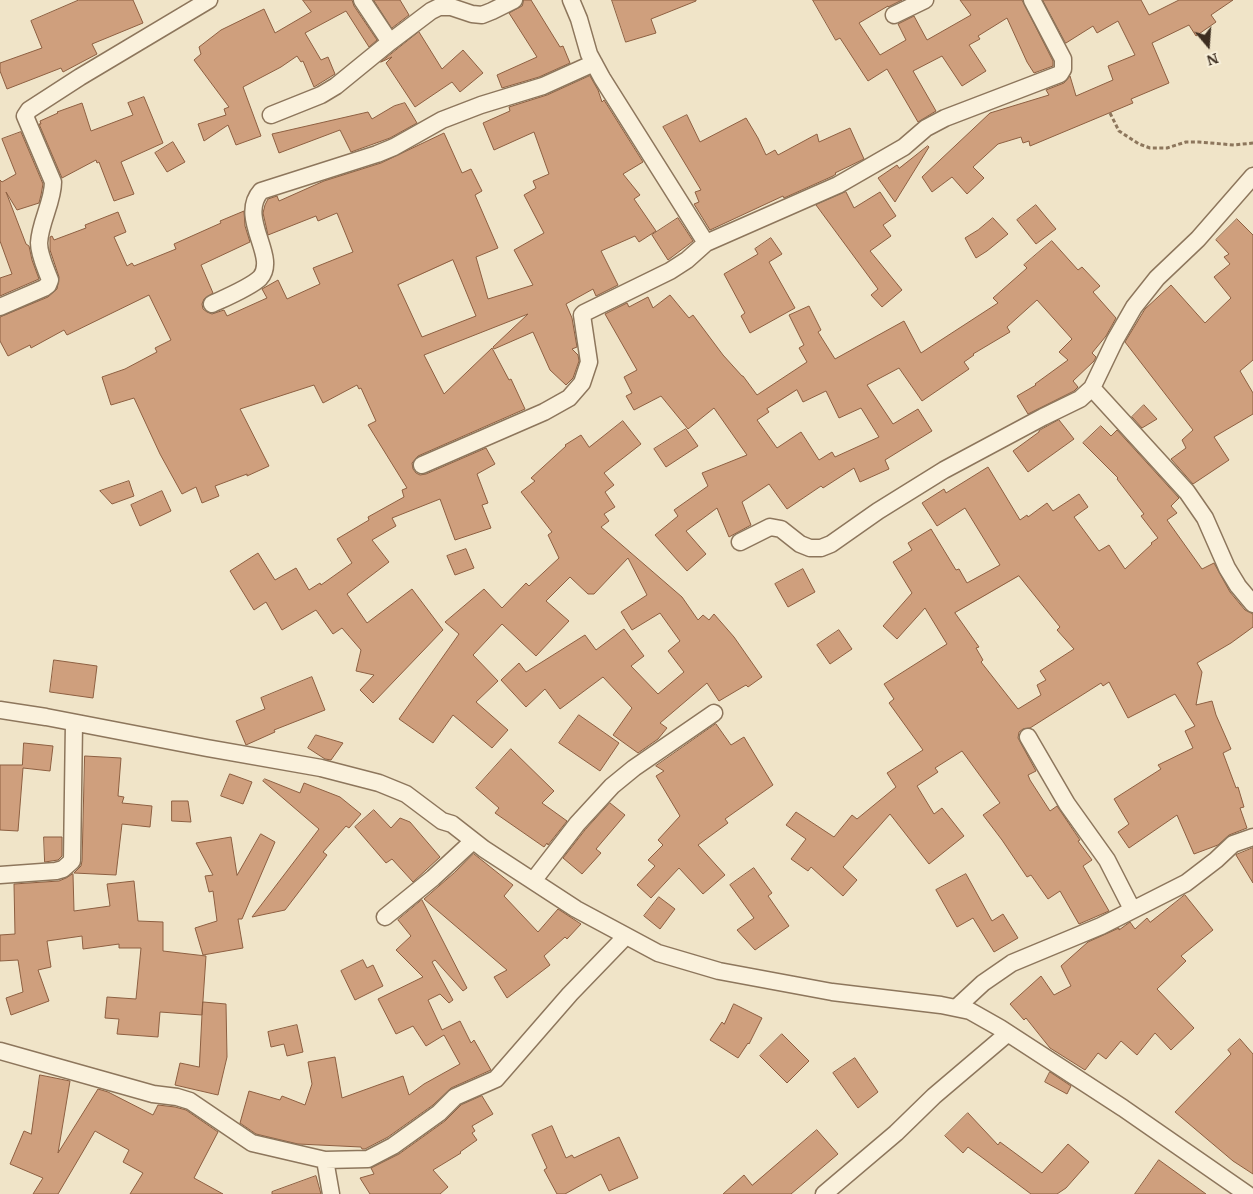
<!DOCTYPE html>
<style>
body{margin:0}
#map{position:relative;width:1253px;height:1194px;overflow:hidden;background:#f0e4c8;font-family:Merriweather,serif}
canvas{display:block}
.north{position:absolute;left:1183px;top:20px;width:50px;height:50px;-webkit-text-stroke:4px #f7eed8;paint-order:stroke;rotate:162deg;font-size:14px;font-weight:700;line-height:20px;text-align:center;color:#3d2e20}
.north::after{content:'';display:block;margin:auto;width:18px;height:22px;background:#3d2e20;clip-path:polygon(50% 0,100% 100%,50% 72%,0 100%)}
</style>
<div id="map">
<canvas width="1253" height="1194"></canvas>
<div class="north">N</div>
</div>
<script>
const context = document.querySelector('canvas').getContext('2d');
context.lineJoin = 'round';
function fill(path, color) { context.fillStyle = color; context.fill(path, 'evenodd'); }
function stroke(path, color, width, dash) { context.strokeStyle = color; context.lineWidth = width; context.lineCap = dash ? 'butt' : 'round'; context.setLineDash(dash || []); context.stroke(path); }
const building = new Path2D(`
 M79 0H133L143 23 92 44 97 54 63 72 61 68 7 89 0 71V63L42 48 31 21Z
 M303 0H352L354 6 377 40 369 47 346 11 305 33 321 60 328 57 335 74 314 87 303 61 301 62 297 56 281 67 243 87 261 136 236 145 228 125 204 141 198 124 226 115 224 109 229 107 194 60 201 54 199 47 221 30 264 9 275 33 311 12Z
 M374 0H400L409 15 392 28Z
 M524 0H531L560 47 563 46 570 63 539 77 502 88 497 75 537 57 509 13 522 6Z
 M612 0H696V1L651 19 656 33 626 42Z
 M813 0H902L888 7V6L859 23 880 55 906 40 898 24 914 16 927 40 971 15 960 0H1022L1053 61V66L1034 73 1027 62 1007 18 978 36 980 39 969 45 986 71 962 86 942 56 913 71 936 111 918 122 887 69 868 81 840 38 836 40Z
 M1043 0H1141L1149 15 1179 0H1233L1211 15 1216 22 1196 36 1189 25 1152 43 1169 83 1131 99 1133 103 1030 146 1029 141 1023 143 1021 137 998 144 973 167 984 178 967 194 952 177 932 192 922 177 990 113 1049 95 1046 90 1064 83 1070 76 1076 96 1113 80 1108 66 1135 55 1118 21 1097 33 1093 26 1066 43Z
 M419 32 442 69 463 50 483 73 460 92 452 82 415 107 386 63 392 57 381 62Z
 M590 76 598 90 602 102 604 100 643 162 623 174 640 195 634 199 656 231 639 242 635 236 601 251 618 285 596 296 593 289 566 304 572 318 577 347 572 349 578 355 579 361 573 378 566 385 550 370 533 332 494 349 493 347 528 314 424 355 444 394 492 348 509 380 511 379 525 409 418 456 412 463 413 469 416 473 420 475 426 474 486 448 495 464 477 474 488 503 482 505 491 528 455 540 440 499 392 518 396 526 372 540 389 562 347 594 367 623 412 589 443 630 373 703 360 690 374 675 356 671 361 650 342 628 333 634 316 610 282 630 266 602 254 610 230 571 258 553 275 580 296 568 309 590 320 583 321 585 352 563 337 539 369 520 368 517 404 497 402 490 407 488 368 425 376 421 361 388 359 389 357 385 323 403 314 385 240 409 269 466 247 476V474L215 486 219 496 202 503 196 487 182 494 160 454 134 398 111 405 102 377 125 369 157 352 155 348 171 340 149 295 67 335 64 330 31 348 30 345 8 356 0 341V317L48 297 57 289 59 277 50 250V237L52 236 54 240 86 228 85 225 118 212 126 232 114 237 127 266 132 263 134 266 176 249 174 244 221 223 220 221 244 211 245 226 250 242 201 265 213 293 204 299 202 304 203 309 207 312 212 314 224 310 227 316 267 298 262 289 278 280 287 299 320 284 313 268 353 252 337 213 318 221 316 216 268 235 263 213 265 205 268 199 277 196 279 201 324 181 381 163 444 133 462 173 471 169 482 191 475 195 498 248 476 257 488 299 533 285 514 250 544 233 524 195 536 188 533 181 549 174 534 132 494 150 483 123 510 111 509 107 547 95ZM453 260 476 316 422 337 398 285Z
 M144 97 163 143 121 162 134 194 114 201 99 162 97 163 96 160 62 178 39 124H41L40 121 58 113 57 112 82 103 91 131 133 115 128 103Z
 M405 103 417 123 390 138 351 152 340 130 279 153 272 134 368 112 372 119 394 106Z
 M687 115 700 142 746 118 758 138 766 155 775 150 778 155 817 134 819 142 850 128 864 159 835 173 836 174 833 176 784 198 783 196 710 230 694 204 699 202 695 192 701 190 663 127Z
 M21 132 43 184 41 195 39 203 17 210 6 192 26 244 29 246 32 260 39 279 0 296V278L12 274 0 241V180L2 182 16 174 2 139Z
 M173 142 185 162 167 172 155 153Z
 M928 146 929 147 895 202 878 178 897 165 899 168Z
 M846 192 854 208 880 192 896 216 883 225 891 236 870 251 902 290 882 307 871 295 878 289 816 205Z
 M1036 205 1056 229 1036 244 1017 220Z
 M678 218 693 241 668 260 652 235Z
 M993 218 1008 234 987 251 976 258 965 238 978 230Z
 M1237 219 1253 235V360L1240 371 1253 393V414L1214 437 1229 460 1193 484 1171 459 1186 448 1182 440 1193 430 1125 342 1145 309 1171 285 1205 323 1231 298 1214 277 1230 264 1224 257 1229 254 1216 240Z
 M771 238 782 254 769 262 795 308 750 333 741 316 745 313 724 274 758 254 755 249Z
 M1052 241 1078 270 1082 267 1100 286 1093 292 1116 318 1106 336 1092 353 1096 357 1094 361 1073 381 1078 387 1074 391 1028 414 1017 396 1036 385 1035 384 1068 360 1059 352 1072 339 1037 300 1007 327 1010 332 973 354 974 355 964 362 969 369 922 401 899 368 867 385 893 424 918 409 932 431 885 460 889 469 860 482 854 468 823 488 821 486 787 509 769 484 742 502 751 525 729 537 717 508 686 531 706 554 687 571 655 535 678 516 674 510 708 486 702 473 747 455 714 408 688 429 661 396 634 410 626 396 632 393 624 377 637 370 605 314 627 303 629 307 648 297 653 308 670 295 689 318 693 315 723 355 742 376H743L757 395 807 362 799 348 804 345 789 315 809 306 821 330 818 332 835 359 904 321 921 353 998 303 993 298 1027 268 1024 265ZM797 390 803 402 826 391 839 418 861 408 879 437 835 457 832 452 819 460 801 432 777 448 757 420 769 412 767 409Z
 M1144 405 1157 419 1142 428 1132 417Z
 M1059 420 1074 439 1028 472 1013 451 1039 432V431Z
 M623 421 641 444 604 473 614 485 605 492 615 507 604 514 609 521 601 527 682 597 698 620 703 615 709 620 714 614 734 637 762 677 748 687 746 685 719 701 707 683 660 723 667 728 658 739 638 753 613 735 632 708 603 677 560 709 545 689 526 707 501 680 519 663 526 672 585 635 596 650 624 629 644 656 631 666 658 694 684 672 668 651 680 641 660 613 632 630 621 612 647 595 628 558 594 594H588L570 577 546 601 569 621 536 656 502 624 473 655 498 681 476 702 508 730 492 748 453 715 433 743 399 719 459 634 445 622 484 589 502 608 526 583 529 586 559 558 548 535 552 532 521 492 535 481 531 478 566 446 565 445 581 435 589 447Z
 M1101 426 1111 436 1117 430 1179 498 1171 506 1177 513 1167 520 1202 569 1214 563 1230 592 1245 610 1253 614V627L1231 643 1197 663 1202 672 1196 705 1212 701 1216 715 1231 749 1223 753 1236 788 1238 787 1244 807 1240 808 1247 828 1229 835 1218 845 1194 854 1177 815 1129 848 1118 832 1129 824 1114 799 1161 769 1158 765 1193 748 1185 731 1195 726 1175 694 1128 718 1109 682 1103 686 1101 683 1030 728 1023 729 1019 732 1018 738 1036 771 1028 775 1030 780 1050 811 1057 806 1080 840 1078 841 1092 860 1083 866 1109 911 1079 924 1060 891 1048 899 1031 875 1027 877 1002 840 983 815 1000 803 962 751 935 768 938 772 917 786 934 814 942 808 964 836 929 864 890 814 843 867 857 880 843 896 811 867 808 871 791 859 806 839 786 825 796 812 834 837 852 815 857 819 896 787 887 773 923 750 889 703 894 699 884 684 947 644 925 608 897 639 883 626 912 593 893 562 912 550 908 543 931 529 956 570 959 569 967 583 1000 565 965 508 937 526 922 503 944 489 946 493 988 467 1020 520 1027 515 1028 517 1047 503 1053 511 1079 494 1088 507 1074 517 1099 551 1109 545 1125 569 1152 544 1151 543 1158 538 1141 516 1144 514 1117 479 1118 478 1083 443ZM1019 576 1060 627 1057 630 1074 649 1040 671 1046 680 1037 685 1041 695 1018 709 981 662 983 660 976 648 979 647 955 613Z
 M686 429 698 446 666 467 654 449Z
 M129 481 134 496 112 504 100 491Z
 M162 491 171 511 140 526 131 505Z
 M466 549 474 568 455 575 447 556Z
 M803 569 815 592 788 607 775 584Z
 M839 630 852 649 830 664 817 645Z
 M54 660 97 666 93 698 50 692Z
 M312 677 325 710 274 730 275 732 246 745 236 721 265 709 261 698Z
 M579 715 619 743 600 771 559 743Z
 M716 724 731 745 744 737 773 785 725 819 728 823 698 845 725 875 703 894 679 868 651 898 637 885 655 866 648 860 663 845 658 840 680 816 656 776 664 771 656 766Z
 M316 735 343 743 331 760 325 759 308 748Z
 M24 743 53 746 50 771 23 768 18 831 0 830V765H22Z
 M511 749 554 791 542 803 567 821 548 845 547 843 544 847 495 813 499 808 476 788Z
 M85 756 121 758 118 796 124 797 122 803 152 806 150 827 122 824 116 875 74 873 81 866 82 861Z
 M230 774 252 782 243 804 221 796Z
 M265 779 300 793 304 783 340 797 361 814 349 828 346 826 323 852 327 855 285 910 252 917 319 829 263 781Z
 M172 801H188L191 822 172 821Z
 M610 803 625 815 596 849 601 853 582 874 563 858 585 830Z
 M374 810 391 828 400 818 410 822 440 857 413 882 392 859 386 863 355 827Z
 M261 834 275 842 242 919H238L243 948 203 955 195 928 217 921 213 891 209 892 205 876 213 875 196 843 231 837 237 875Z
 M44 837H62V856L58 860 45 862Z
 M1253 848V883L1236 855Z
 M474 854 513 885 504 896 538 932 558 909 581 924 567 939 565 937 544 956 550 965 507 998 494 977 507 970 424 899 454 873Z
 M754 868 772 893 768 896 789 926 755 950 737 930 754 918 730 885Z
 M73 874 74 911 110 906 107 884 134 881 138 921 163 922V951L206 956 202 1015 160 1012 158 1037 117 1034 119 1019 105 1018 107 997 136 999 141 948H119V944L83 949 82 936 47 941 51 967 38 970 49 1001 11 1015 6 998 23 992 18 960 0 961V935L15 934 14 884 59 881 66 878Z
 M966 874 992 921 1003 914 1018 938 994 952 973 918 957 927 936 890Z
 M1185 895 1213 930 1181 956 1186 961 1157 989 1194 1028 1171 1050 1155 1033 1137 1055 1121 1041 1106 1059 1098 1053 1085 1070 1050 1048 1026 1018 1024 1020 1010 1004 1041 976 1054 995 1071 986 1061 966 1088 942 1119 928V930L1130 922 1135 929 1147 918 1150 922Z
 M659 897 675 909 660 929 644 916Z
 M422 900 467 988 463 991 435 960 432 962 453 1000 449 1003 440 994 428 1000 442 1030 460 1021 471 1043 474 1040 491 1070 451 1088 433 1105 388 1137 365 1149H362L361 1147 298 1144 256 1134 240 1123 249 1091 280 1100 282 1096 305 1105 312 1084 308 1062 335 1057 342 1098 403 1076 409 1095 424 1084 460 1064 444 1035 426 1046 413 1026 396 1034 378 999 423 977 396 950 411 936 398 920Z
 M363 960 367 968 373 965 383 986 355 1000 341 971Z
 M203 1002 226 1004 227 1057 218 1095 175 1085 180 1063 199 1067Z
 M734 1004 762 1018 749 1044 748 1043 738 1058 710 1040 722 1022 724 1024Z
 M297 1025 303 1052 287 1056 284 1044 271 1047 268 1032Z
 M782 1034 809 1061 787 1083 760 1056Z
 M1240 1039 1253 1054V1174L1233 1161 1175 1112 1231 1054 1228 1050Z
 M855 1058 878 1092 858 1108 833 1073Z
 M1050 1072 1071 1086 1067 1094 1045 1082Z
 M40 1075 70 1081 58 1153 98 1089 108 1092 153 1115 158 1105 175 1107 186 1110 218 1132 194 1178 223 1194H130L143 1173 123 1162 129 1150 95 1131 58 1194H33L43 1178 10 1164 24 1131 31 1134Z
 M482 1096 493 1114 472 1126 475 1131 472 1133 477 1140 460 1152 461 1153 433 1170 448 1187 440 1194H370L360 1178 374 1174 371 1168 399 1154 445 1121 461 1105Z
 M968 1113 998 1145 1000 1142 1042 1173 1068 1144 1089 1162 1066 1188 1057 1194H1031L968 1147 963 1153 945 1136Z
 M552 1126 566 1158 572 1155 574 1158 619 1137 638 1178 609 1191 601 1174 565 1194H557L544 1170 547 1168 532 1135Z
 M817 1130 838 1154 791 1194H723L744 1175 752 1185Z
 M1159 1160 1206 1194H1135Z
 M316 1176 321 1194H272V1192Z`);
const path = new Path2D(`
 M1110 113 1119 131 1139 144 1150 148H1167L1186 142H1199L1234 145 1253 143`);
const minor = new Path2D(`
 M362 0 390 42
 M571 0 579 19 589 54 602 78 706 243
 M894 15 925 0
 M271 115 321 95 336 86 390 42 431 11 439 7H451L472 14 482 15 492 11 514 0
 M212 304C225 298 251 287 260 278 279 257 237 218 261 191L377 154 394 147 442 120 481 105 543 86 594 63
 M0 307 44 288 48 285 50 280C46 269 39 255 39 243 40 222 53 202 53 182L25 116 29 110 80 77 209 0
 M1092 388 1187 492 1205 518 1227 568 1238 586 1253 604
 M422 465 544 412 569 398 582 383 589 362 582 315 584 313 670 271 687 260 706 243 838 185 904 147 926 128 945 118 1060 74 1063 69V59L1032 0
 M740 542 770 527 781 529 800 544 810 548H821L831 544 878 511 944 470 1043 417 1080 399 1092 388 1115 340 1134 307 1157 278 1198 239 1253 176
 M0 710 46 717 207 748 321 768 379 783 406 794 442 821 452 824 484 849 576 909 658 953 719 971 832 992 941 1005 970 1011 1000 1028 1123 1108 1247 1194
 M1028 737 1067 804 1107 860 1132 909
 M0 875 56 871 63 869 72 861 74 723
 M533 881 577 824 612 786 634 768 714 713
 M385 917 433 878 473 841
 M956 1008 983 983 1012 963 1101 926 1186 883 1216 860 1233 844 1253 837
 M0 1051 153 1094 177 1097 190 1101 252 1143 325 1160 368 1159 393 1146 439 1113 455 1097 496 1079 570 994 626 936
 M325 1160 331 1194
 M824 1194 896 1133 934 1096 1007 1034`);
fill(building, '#cf9f7d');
stroke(building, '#8d5f41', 1);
stroke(minor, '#8d765c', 19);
stroke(path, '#8d765c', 3, [4, 2.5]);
stroke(minor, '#faf1dc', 16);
</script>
